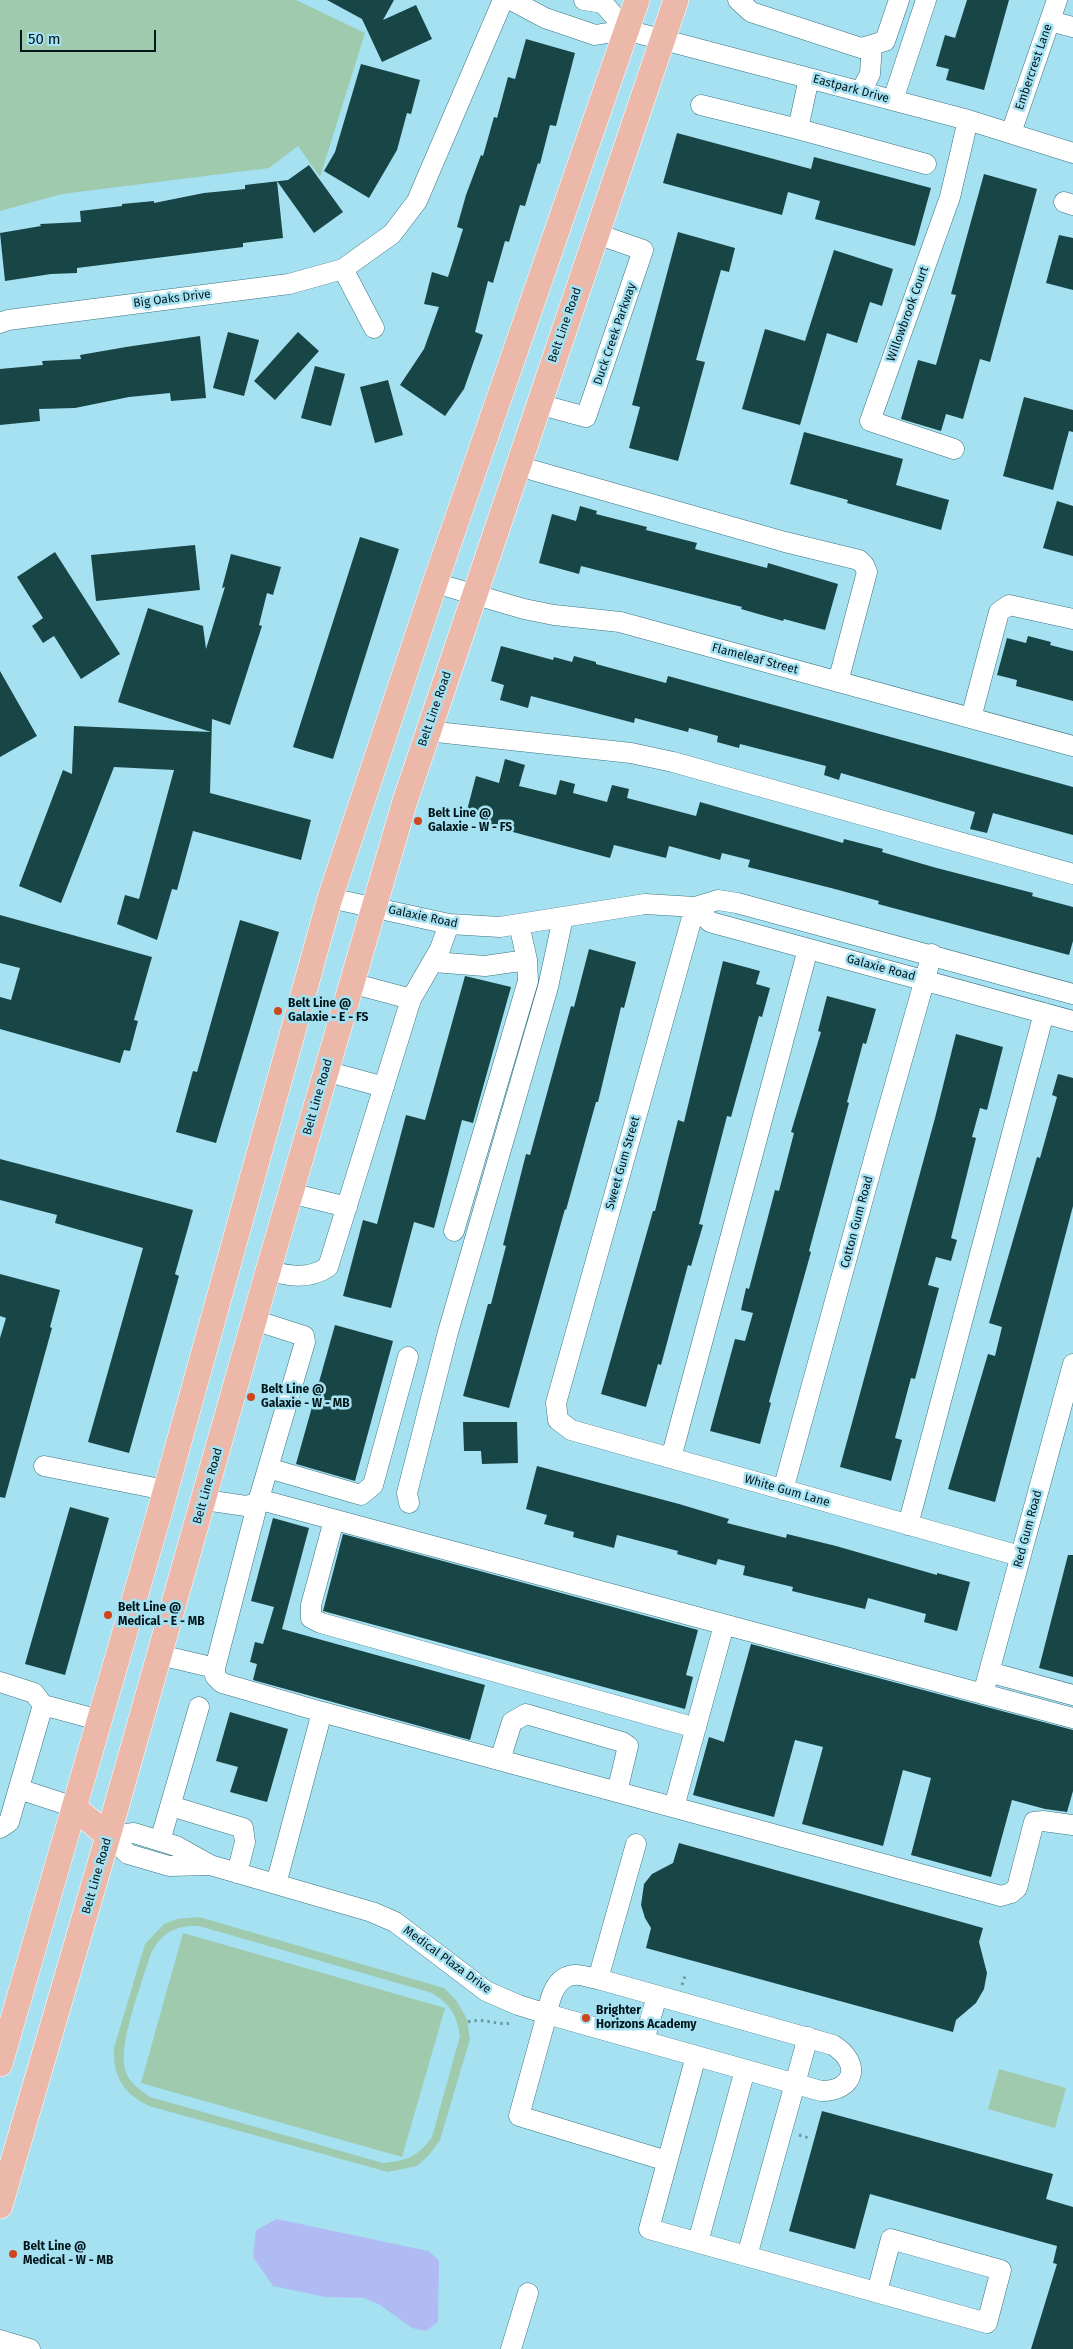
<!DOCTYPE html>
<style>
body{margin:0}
#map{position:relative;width:1073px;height:2349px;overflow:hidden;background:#a5e1f1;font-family:"Fira Sans",sans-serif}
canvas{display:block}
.scale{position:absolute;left:20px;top:30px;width:136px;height:22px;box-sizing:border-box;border:2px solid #00161b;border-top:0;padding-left:6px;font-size:15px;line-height:18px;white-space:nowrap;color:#00161b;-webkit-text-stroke:4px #a5e1f1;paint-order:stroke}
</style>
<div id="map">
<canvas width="1073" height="2349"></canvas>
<div class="scale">50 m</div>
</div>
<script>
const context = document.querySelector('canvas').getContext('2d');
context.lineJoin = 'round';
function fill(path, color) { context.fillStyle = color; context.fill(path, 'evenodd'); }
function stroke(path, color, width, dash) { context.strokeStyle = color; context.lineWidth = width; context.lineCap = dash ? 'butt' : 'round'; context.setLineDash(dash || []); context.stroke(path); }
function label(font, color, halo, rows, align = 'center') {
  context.font = font + ' "Fira Sans",sans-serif'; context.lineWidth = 5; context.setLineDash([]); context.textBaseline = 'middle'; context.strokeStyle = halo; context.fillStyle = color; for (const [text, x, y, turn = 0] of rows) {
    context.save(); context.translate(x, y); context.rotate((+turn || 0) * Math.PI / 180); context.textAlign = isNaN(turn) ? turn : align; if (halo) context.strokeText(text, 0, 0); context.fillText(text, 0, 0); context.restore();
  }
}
const green = new Path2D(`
 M0 0H296L365 33 320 177 298 146 269 168 62 194 0 211Z
 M199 1917 444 1988 456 2000 467 2019 470 2039 440 2140 429 2155 417 2166 388 2172 149 2106C123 2093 113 2077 114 2048L145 1944 164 1924 177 1919ZM188 1926H199L432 1993C450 2004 457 2015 460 2036L432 2137C419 2156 406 2161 383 2163L150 2097C140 2090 128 2082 125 2069 118 2044 142 1983 150 1956 158 1938 168 1929 188 1926Z
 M183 1933 445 2008 402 2157 141 2083Z
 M999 2069 1066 2088 1055 2128 988 2109Z`);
const water = new Path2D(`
 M277 2219 428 2251 439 2260 438 2322 426 2331 412 2328 380 2305 364 2298 325 2297 273 2286 253 2257 256 2230Z`);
const building = new Path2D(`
 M327 0H394L383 20 416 5 432 39 382 62 362 19Z
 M967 0H1009L984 90 946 80 949 69 936 66 945 35 955 38Z
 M526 39 575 53 556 126 550 125 540 164 538 163 525 206 520 205 509 242 505 241 493 283 488 281 475 332 483 335 464 389 445 416 400 385 424 349 439 307 424 304 432 272 448 277 463 229 457 227 466 195 481 155 483 156 494 117 497 118 508 77 515 79Z
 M361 64 420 80 411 114 407 113 397 150 369 198 324 171 335 152Z
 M677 133 811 169 814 157 931 188 915 246 815 219 820 201 788 192 782 215 663 183Z
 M309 165 343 212 314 233 277 181 283 238 243 243V247L77 268V273L51 274 5 281 0 233 41 226 40 224 81 222 80 211 122 206V204L154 201V203L204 193 245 189V185L288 180Z
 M984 174 1037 189 990 362 980 359 963 419 946 414 941 431 901 419 918 360 936 365 956 295 951 294Z
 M678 232 735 248 729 272 721 270 696 360 705 362 678 461 629 448 640 407 632 405Z
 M1059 235 1073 238V290L1046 283Z
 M834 250 893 269 882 306 870 302 857 343 827 333 800 425 742 409 765 329 805 341Z
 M228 332 259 340 244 396 213 388Z
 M298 332 319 351 275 400 254 381Z
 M200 336 206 398 171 401 170 393 129 397 75 408 39 409 40 421 0 425V369L43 365 42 361 81 359 80 355 126 347Z
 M315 366 345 374 331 426 301 418Z
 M388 380 403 435 375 443 360 387Z
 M1024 397 1073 410V432L1069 431 1053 490 1003 476Z
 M804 432 903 459 896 485 949 500 941 530 847 503 848 500 790 484Z
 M1057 501 1073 506V556L1043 548Z
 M580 506 597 511 596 514 647 527 646 530 697 543 695 549 767 568 768 563 838 584 825 630 784 619 783 621 741 609 742 607 581 566 579 574 539 563 552 514 576 521Z
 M360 537 399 549 333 759 293 747Z
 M195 545 200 590 96 601 91 555Z
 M55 552 120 654 81 679 54 636 43 643 32 626 43 618 17 577Z
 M231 554 281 567 273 595 267 593 259 625 262 626 230 725 212 719 210 793 311 820 301 860 193 831 177 890 172 889 157 940 117 924 125 895 139 899 174 770 114 767 61 903 19 886 63 770 72 774 74 726 211 732 118 702 148 608 203 626 206 649 225 587 222 588Z
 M1028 636 1051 642 1050 645 1073 651V701L1016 686 1017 680 997 675 1007 638 1026 643Z
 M501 646 553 660 554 657 572 662 574 656 596 662V664L666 683 668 676 1073 787V835L993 813 987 833 970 829 975 812 841 773 839 780 824 775 826 766 740 744 739 748 717 742 718 736 689 728 688 732 635 718 634 723 531 696 528 708 500 700 504 685 491 681Z
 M0 671 37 736 0 757Z
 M505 759 525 765 519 786 556 795 560 780 575 784 573 793 607 802 612 785 629 789 627 798 696 816 700 802 843 843 844 839 883 849 882 852 933 867 1033 893 1032 896 1073 907V941L1069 955 878 904 879 901 831 888 748 867 750 860 722 853 720 860 669 846 666 858 614 845 610 858 483 824 484 819 466 814 476 776 499 783Z
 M0 915 152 957 134 1020 138 1021 130 1051 124 1050 120 1063 0 1029V997L11 1000 20 968 0 963Z
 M240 920 279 932 216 1143 176 1132 193 1071 197 1072Z
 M589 949 636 962 624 1008 621 1007 598 1102H596L566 1210 565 1209 509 1408 463 1396 488 1304H491L506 1246 503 1245 526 1154 530 1155 571 1006 574 1007Z
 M723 961 760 971 756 984 770 988 762 1017 759 1016 731 1117 727 1116 699 1224 703 1225 691 1266 688 1265 661 1365 658 1364 646 1407 601 1394 653 1211H655L678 1120 684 1122Z
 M465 976 511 987 473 1123 462 1120 434 1228 414 1222 391 1308 343 1296 363 1220 377 1224 406 1115 425 1120Z
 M827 996 876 1009 866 1044 863 1043 847 1102 849 1103 809 1251 811 1252 769 1402 771 1403 760 1444 710 1431 735 1339 745 1341 753 1313 741 1310 746 1288 749 1289 775 1190 779 1191 794 1133 791 1132 821 1032 818 1031Z
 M956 1034 1003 1047 987 1110 980 1108 972 1137 976 1138 951 1238 957 1240 951 1261 936 1257 928 1285 939 1288 915 1379 911 1378 895 1438 902 1440 891 1481 840 1467 935 1118Z
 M1058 1074 1073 1078V1206L995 1502 948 1489 988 1354 995 1356 1002 1327 989 1323 1037 1157 1040 1158 1057 1097 1052 1095Z
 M0 1159 193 1210 175 1274 179 1276 129 1453 88 1442 143 1248 55 1223 57 1215 0 1200Z
 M0 1274 60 1290 50 1327 52 1328 5 1498 0 1497V1338L6 1318 0 1316Z
 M335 1325 393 1341 355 1481 296 1464Z
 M463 1422H517L518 1463 482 1464 481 1451H464Z
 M537 1466 679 1504 729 1519 727 1523 786 1538 787 1534 836 1546 937 1575V1573L970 1582 957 1631 924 1622 926 1614 868 1598 865 1609 792 1591 793 1587 743 1575 745 1566 718 1559 716 1565 677 1554 678 1551 617 1535 614 1548 573 1537 574 1532 544 1524 547 1515 526 1509Z
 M70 1507 109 1518 65 1675 25 1664Z
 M273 1518 309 1528 282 1629 485 1685 470 1740 253 1680 257 1664 250 1662 255 1642 263 1644 274 1607 251 1601Z
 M343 1534 698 1630 686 1675 693 1677 685 1709 323 1611Z
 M1068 1555H1073V1677L1039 1668Z
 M751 1644 1073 1730V1791L1067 1812 1045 1809 1012 1800 991 1877 911 1855 931 1778 903 1770 883 1846 802 1824 823 1747 795 1740 774 1817 693 1795 709 1737 724 1742Z
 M230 1712 288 1729 267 1802 230 1792 238 1767 216 1761Z
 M679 1843 983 1928 979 1942 987 1973 984 1989 976 2003 956 2020 953 2032 646 1948 651 1928 645 1918 641 1905 644 1884 652 1874 673 1863Z
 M822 2111 1053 2174 1046 2199 1073 2207V2349H1031L1057 2264 1053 2263 1057 2246 870 2194 855 2249 789 2231Z`);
const path = new Path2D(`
 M682 1985 686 1973
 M468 2022C484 2017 496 2026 513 2023
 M799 2135 809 2138`);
const minor = new Path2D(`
 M511 0 545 18 595 35 626 30 968 120 1073 153
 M584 0 603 3 626 30
 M738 0 751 12 861 48 885 41 899 0
 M1050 21 1073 27
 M861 91 870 74 872 45
 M893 100 926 0
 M701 105 798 129 926 164
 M798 129 809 78
 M1011 133 1057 0
 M1064 202 1073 205
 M343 269 374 328
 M0 323 8 320 289 284 343 269 392 234 417 201 503 0
 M538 404 586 417 643 250 597 234
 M954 449 870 421 950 197 968 120
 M518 466 785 542 859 560 864 565 867 572 838 682
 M435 583 524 609 554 615 620 622 1073 746
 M971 718 999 612 1009 605 1073 619
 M427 731 631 753 673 762 1073 874
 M330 898 449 924 500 927 645 904 695 907 718 900 737 903 1073 994
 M695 907 556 1403 558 1420 571 1430 1020 1556
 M695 907 710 922 1073 1021
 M433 962 485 966 527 960
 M351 983 411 999
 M325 1071 384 1087
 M290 1193 347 1207
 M454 1231 528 981 527 960 519 924
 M268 1271C290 1276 308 1280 328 1267L411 999 440 949 449 924
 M671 1458 808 949
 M44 1466 165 1490
 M268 1468 361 1495 373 1485 408 1357
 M783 1490 877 1148 932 954
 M205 1500 246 1506 265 1501 1073 1718
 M409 1503 407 1493 448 1332 548 987 561 927 559 918
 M334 1520 311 1605V1618L321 1623 696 1728
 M908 1525 1044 1013
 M160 1655 215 1668V1676L222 1683 322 1712 276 1884
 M215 1668 258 1502 305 1342 304 1336 254 1320
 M989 1672 1073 1695
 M0 1682 34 1693 43 1705 99 1720
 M983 1694 1073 1364
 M322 1712 1001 1896 1011 1893 1017 1888 1034 1822 1043 1821 1073 1825
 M500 1760 512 1722 526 1714 622 1742 628 1746 617 1792
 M19 1789 74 1807
 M171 1806 243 1828 245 1842 237 1873
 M674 1807 724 1625
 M0 1828 9 1822 43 1705
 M108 1836 134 1833 176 1846 210 1865 372 1912 395 1922 486 1991 518 2005 547 2014 821 2091C855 2091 862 2063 833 2045L598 1979C591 1978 581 1974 574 1975 555 1977 550 1998 547 2014L519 2116 667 2161
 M108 1836 128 1854 169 1866 208 1865
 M160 1841 199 1707
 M598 1979 636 1844
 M644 2041 657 1996
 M696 2056 649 2229 987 2323 1001 2270 891 2239 877 2292
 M698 2242 745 2070
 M747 2256 808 2037
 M0 2340 30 2349
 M511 2349 528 2293`);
const major = new Path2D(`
 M74 1807 108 1836
 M0 2064 159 1514 330 898 435 583 637 0
 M0 2206 108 1836 268 1271 405 801 676 0`);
const markers = [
 [418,821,5,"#cf461c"],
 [278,1011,5,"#cf461c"],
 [251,1397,5,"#cf461c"],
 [108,1615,5,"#cf461c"],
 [586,2018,5,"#cf461c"],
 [13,2254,5,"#cf461c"]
];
const streetNames = [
 ["Embercrest Lane",1034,67,-71],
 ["Eastpark Drive",851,89,15],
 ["Big Oaks Drive",172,299,-7],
 ["Willowbrook Court",908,314,-70],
 ["Belt Line Road",565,325,-71],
 ["Duck Creek Parkway",615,334,-71],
 ["Flameleaf Street",755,659,15],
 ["Belt Line Road",435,709,-71],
 ["Galaxie Road",423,917,12],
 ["Galaxie Road",881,968,15],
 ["Belt Line Road",318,1097,-74],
 ["Sweet Gum Street",623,1163,-74],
 ["Cotton Gum Road",857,1222,-75],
 ["Belt Line Road",208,1486,-74],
 ["White Gum Lane",787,1491,16],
 ["Red Gum Road",1028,1529,-75],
 ["Belt Line Road",97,1876,-74],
 ["Medical Plaza Drive",447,1960,36]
];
const poiNames = [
 ["Belt Line @",428,814],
 ["Galaxie - W - FS",428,828],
 ["Belt Line @",288,1004],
 ["Galaxie - E - FS",288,1018],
 ["Belt Line @",261,1390],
 ["Galaxie - W - MB",261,1404],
 ["Belt Line @",118,1608],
 ["Medical - E - MB",118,1622],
 ["Brighter",596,2011],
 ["Horizons Academy",596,2025],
 ["Belt Line @",23,2247],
 ["Medical - W - MB",23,2261]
];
fill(green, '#9fcaae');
fill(water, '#b0bbf4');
fill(building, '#184647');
stroke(minor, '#3a7482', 21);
stroke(major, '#fff', 26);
stroke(path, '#6b99a6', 3, [2.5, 4]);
stroke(minor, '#fff', 20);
stroke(major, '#ebb8aa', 25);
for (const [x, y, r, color] of markers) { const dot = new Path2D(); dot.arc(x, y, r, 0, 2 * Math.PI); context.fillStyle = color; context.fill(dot); stroke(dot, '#a5e1f1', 2); }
label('12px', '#00161b', '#a5e1f1', streetNames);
label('bold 12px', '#00161b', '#a5e1f1', poiNames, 'left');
</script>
